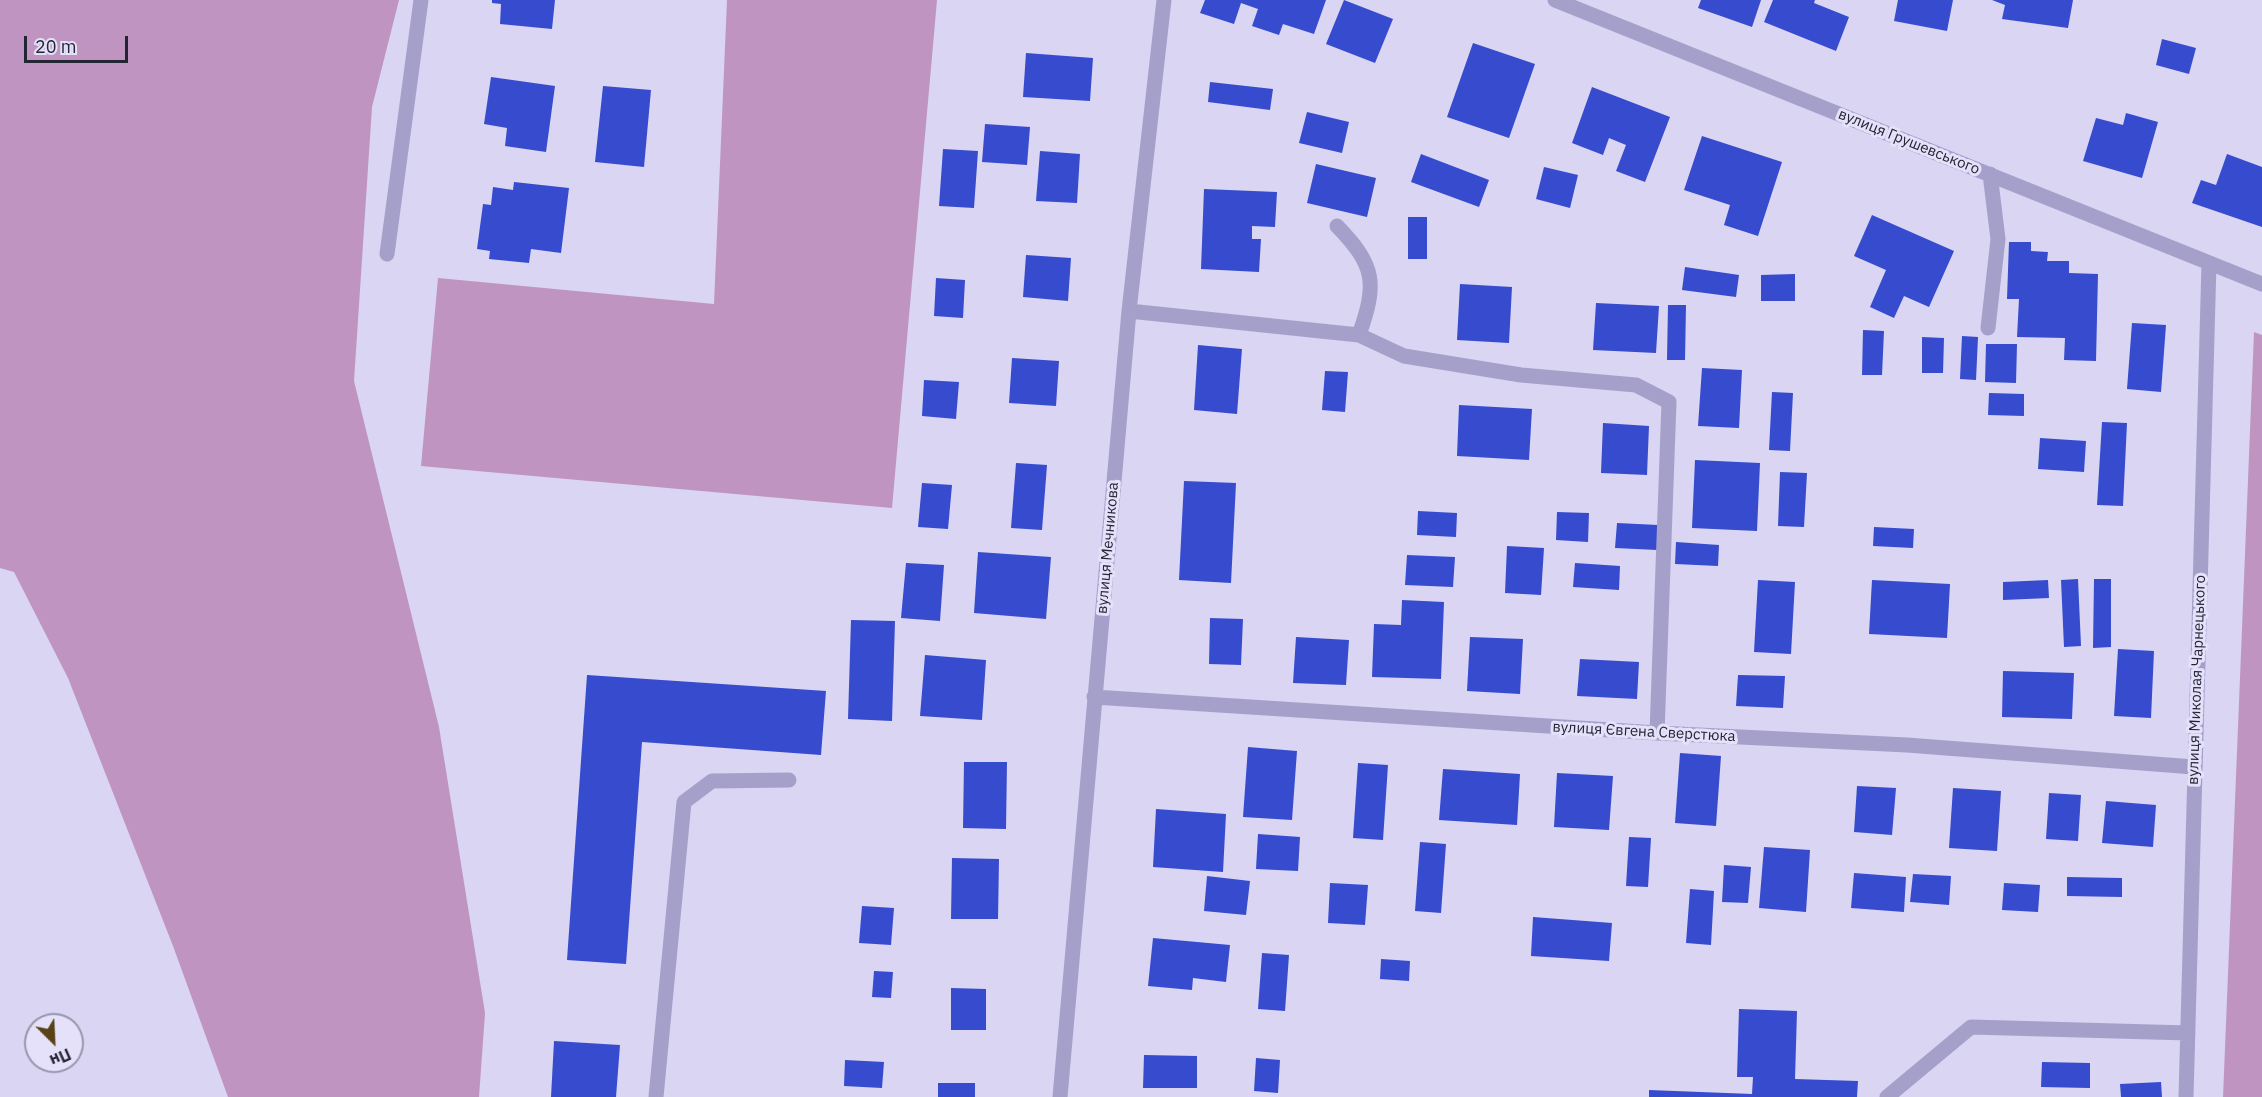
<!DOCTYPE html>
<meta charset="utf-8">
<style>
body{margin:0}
#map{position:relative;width:2262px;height:1097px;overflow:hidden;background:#d9d5f2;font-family:"IBM Plex Sans",sans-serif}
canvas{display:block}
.north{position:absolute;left:24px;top:1013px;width:60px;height:60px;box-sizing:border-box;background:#e5e1fa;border:2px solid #9896ab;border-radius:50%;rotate:156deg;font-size:16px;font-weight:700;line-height:24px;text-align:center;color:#242534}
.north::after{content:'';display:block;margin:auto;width:21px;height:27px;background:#574317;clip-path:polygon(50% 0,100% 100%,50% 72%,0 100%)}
.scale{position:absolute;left:24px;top:36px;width:104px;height:27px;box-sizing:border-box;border:3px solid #242534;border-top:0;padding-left:8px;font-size:18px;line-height:21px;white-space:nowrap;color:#242534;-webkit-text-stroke:4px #e5e1fa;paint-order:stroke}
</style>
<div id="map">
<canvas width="2262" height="1097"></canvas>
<div class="north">Пн</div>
<div class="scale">20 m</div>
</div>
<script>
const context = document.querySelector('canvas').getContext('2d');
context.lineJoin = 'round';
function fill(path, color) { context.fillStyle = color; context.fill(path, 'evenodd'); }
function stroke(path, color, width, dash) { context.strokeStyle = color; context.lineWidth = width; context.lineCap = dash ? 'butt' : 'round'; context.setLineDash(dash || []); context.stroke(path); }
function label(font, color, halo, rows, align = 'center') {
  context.font = font + ' "IBM Plex Sans",sans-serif'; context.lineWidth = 6; context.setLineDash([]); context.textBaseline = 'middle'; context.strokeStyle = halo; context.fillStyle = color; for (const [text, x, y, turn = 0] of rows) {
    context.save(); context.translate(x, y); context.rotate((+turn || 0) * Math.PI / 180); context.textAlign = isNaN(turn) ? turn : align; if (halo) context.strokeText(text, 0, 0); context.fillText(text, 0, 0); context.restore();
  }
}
const green = new Path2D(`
 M0 0H399L372 107 354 381 439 727 485 1013 479 1097H228L173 946 68 678 14 572 0 568Z
 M727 0H937L892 508 421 466 438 278 714 304Z
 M2254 332 2262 335V1097H2223Z`);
const building = new Path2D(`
 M492 0H555L552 29 500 24 501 4 492 3Z
 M1205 0H1326L1314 34 1283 24 1279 35 1252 26 1258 9 1241 3 1234 24 1200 13Z
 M1344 0 1393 19 1375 63 1326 44Z
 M1701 0H1761L1752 27 1698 8Z
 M1773 0H1815L1814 3 1849 17 1836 51 1764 22Z
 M1898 0H1953L1947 31 1894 21Z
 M1992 0H2073L2068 28 2002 19 2005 5Z
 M2162 39 2196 48 2189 74 2156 65Z
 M1473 43 1535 64 1509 138 1447 117Z
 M1026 53 1093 58 1090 101 1023 97Z
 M491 77 555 86 546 152 505 146 507 128 484 124Z
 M1210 82 1273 89 1270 110 1208 102Z
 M603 86 651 90 644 167 595 162Z
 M1592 87 1670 117 1645 182 1616 171 1626 145 1609 138 1603 155 1572 143Z
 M1307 112 1349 122 1342 153 1299 143Z
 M2126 113 2158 122 2142 178 2083 161 2096 118 2123 125Z
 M985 124 1030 127 1027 165 982 162Z
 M1702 136 1782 162 1758 236 1724 225 1730 205 1684 190Z
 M943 149 978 151 974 208 939 206Z
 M1040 151 1080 154 1077 203 1036 201Z
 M1421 154 1489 180 1479 207 1411 182Z
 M2227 154 2262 167V227L2192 203 2201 180 2216 185Z
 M1316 164 1376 178 1367 217 1307 203Z
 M1544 167 1578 175 1570 208 1536 199Z
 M514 182 569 188 561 253 531 249 529 263 489 259 490 251 477 249 483 204 491 205 493 187 513 190Z
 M1204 189 1277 192 1275 227 1252 226V239H1261L1259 272 1201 269Z
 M1872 215 1954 251 1929 307 1904 296 1894 318 1870 307 1886 270 1854 256Z
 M1408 217H1427V259H1408Z
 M2009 242H2031V251L2048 252 2047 261H2069V273L2098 274 2096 361 2064 360 2065 338 2017 337 2019 299H2007Z
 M1026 255 1071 258 1068 301 1023 297Z
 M1685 267 1739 275 1736 297 1682 290Z
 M1795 274V301H1761V275Z
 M936 278 965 280 963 318 934 316Z
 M1460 284 1512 287 1509 343 1457 340Z
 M1596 303 1659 306 1656 353 1593 350Z
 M1668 305H1686L1685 360H1667Z
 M2132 323 2166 325 2161 392 2127 389Z
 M1863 330 1884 331 1882 375H1862Z
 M1962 336 1978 337 1976 380 1960 379Z
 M1922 337 1944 338 1943 373H1922Z
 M1986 344H2017L2016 383 1985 382Z
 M1198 345 1242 349 1237 414 1194 410Z
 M1012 358 1059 361 1056 406 1009 403Z
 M1702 368 1742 370 1739 428 1698 426Z
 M1325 371 1348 372 1345 412 1322 410Z
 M924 380 959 382 956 419 922 416Z
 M1772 392 1793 393 1790 451 1769 450Z
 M1989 393 2024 394V416L1988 415Z
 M1459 405 1532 409 1529 460 1457 456Z
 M2102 422 2127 423 2123 506 2097 505Z
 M1603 423 1649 426 1647 475 1601 473Z
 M2040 438 2086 441 2084 472 2038 469Z
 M1695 460 1760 463 1757 531 1692 528Z
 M1016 463 1047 465 1042 530 1011 528Z
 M1780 472 1807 473 1804 527 1778 526Z
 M1184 481 1236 483 1231 583 1179 580Z
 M922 483 952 485 948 529 918 527Z
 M1418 511 1457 513 1456 537 1417 535Z
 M1557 512 1589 513 1588 542 1556 540Z
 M1617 523 1658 525 1657 550 1615 548Z
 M1874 527 1914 529 1913 548 1873 546Z
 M1676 542 1719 545 1718 566 1675 564Z
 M1507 546 1544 548 1541 595 1505 593Z
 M978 552 1051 557 1046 619 974 613Z
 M1407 555 1455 557 1453 587 1405 585Z
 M906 563 944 565 940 621 901 618Z
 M1575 563 1620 566 1619 590 1573 587Z
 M2078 579 2081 646 2064 647 2061 580Z
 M2094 579H2111V647L2093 648Z
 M1758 580 1795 582 1791 654 1754 652Z
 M1872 580 1950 584 1947 638 1869 634Z
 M2048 580 2049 598 2003 600V582Z
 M1402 600 1444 602 1441 679 1372 677 1374 624 1401 625Z
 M1210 618 1243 619 1241 665 1209 664Z
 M851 620 895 621 892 721 848 719Z
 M1296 637 1349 640 1346 685 1293 683Z
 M1470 637 1523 639 1520 694 1467 691Z
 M2118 649 2154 651 2151 718 2114 716Z
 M925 655 986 660 982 720 920 716Z
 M1580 659 1639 662 1637 699 1577 696Z
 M2003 671 2074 673 2072 719 2002 717Z
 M587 675 826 691 821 755 642 742 626 964 567 960Z
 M1738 675 1785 676 1783 708 1736 706Z
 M1248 747 1297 751 1292 820 1243 817Z
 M1680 753 1721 756 1716 826 1675 823Z
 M964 762H1007L1006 829 963 828Z
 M1358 763 1388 765 1383 840 1353 838Z
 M1443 769 1520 774 1517 825 1439 820Z
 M1557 773 1613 776 1609 830 1554 827Z
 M1857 786 1896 788 1892 835 1854 832Z
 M1953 788 2001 791 1997 851 1949 848Z
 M2049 793 2081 795 2078 841 2046 839Z
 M2106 801 2156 805 2153 847 2102 843Z
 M1156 809 1226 814 1223 872 1153 867Z
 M1258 834 1300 837 1298 871 1256 869Z
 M1629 837 1651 838 1648 887 1626 886Z
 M1420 842 1446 844 1441 913 1415 911Z
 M1764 847 1810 850 1806 912 1759 908Z
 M952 858 999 859 998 919H951Z
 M1724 865 1751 867 1748 903 1722 902Z
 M1854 873 1906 877 1904 912 1851 908Z
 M1913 874 1951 876 1949 905 1910 902Z
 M1207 876 1250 881 1246 915 1204 911Z
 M2067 877 2122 878V897L2067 896Z
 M1330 883 1368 885 1365 925 1328 923Z
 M2004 883 2040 885 2038 912 2002 910Z
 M1690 889 1714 891 1711 945 1686 943Z
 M862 906 894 908 891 945 859 943Z
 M1533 917 1612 923 1609 961 1531 956Z
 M1153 938 1230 945 1226 982 1193 978 1192 990 1148 986Z
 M1262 953 1289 955 1285 1011 1258 1009Z
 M1381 959 1410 961 1409 981 1380 979Z
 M874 971 893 972 891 998 872 997Z
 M951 988 986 989V1030H951Z
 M1739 1009 1797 1011 1795 1079 1858 1081 1857 1097H1649V1090L1752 1094 1753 1077H1737Z
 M554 1041 620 1045 616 1097H551Z
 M1144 1055 1197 1056V1088H1143Z
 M1256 1058 1280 1060 1278 1093 1254 1091Z
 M845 1060 884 1062 882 1088 844 1086Z
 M2042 1062 2090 1063V1088L2041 1087Z
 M2161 1082 2162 1097H2121L2120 1084Z
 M938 1083H975V1097H938Z`);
const minor = new Path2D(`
 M1555 0 2262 284
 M387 254 421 0
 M1129 311 1359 335C1377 284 1376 266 1337 226
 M1988 328 1998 239 1990 174
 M1359 335 1404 356 1521 375 1636 385 1669 402 1657 733
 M1094 697 1657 733 1907 745 2194 767
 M656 1097 684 802 712 781 789 780
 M1060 1097 1129 311 1164 0
 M1887 1097 1971 1027 2188 1033
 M2186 1097 2209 263`);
const streetNames = [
 ["вулиця Грушевського",1909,142,22],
 ["вулиця Мечникова",1108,548,-85],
 ["вулиця Миколая Чарнецького",2197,680,-88],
 ["вулиця Євгена Сверстюка",1644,732,3]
];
fill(green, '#bf94c1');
fill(building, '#364bce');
stroke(minor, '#a4a0ca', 15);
label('15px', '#242534', '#e5e1fa', streetNames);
</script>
